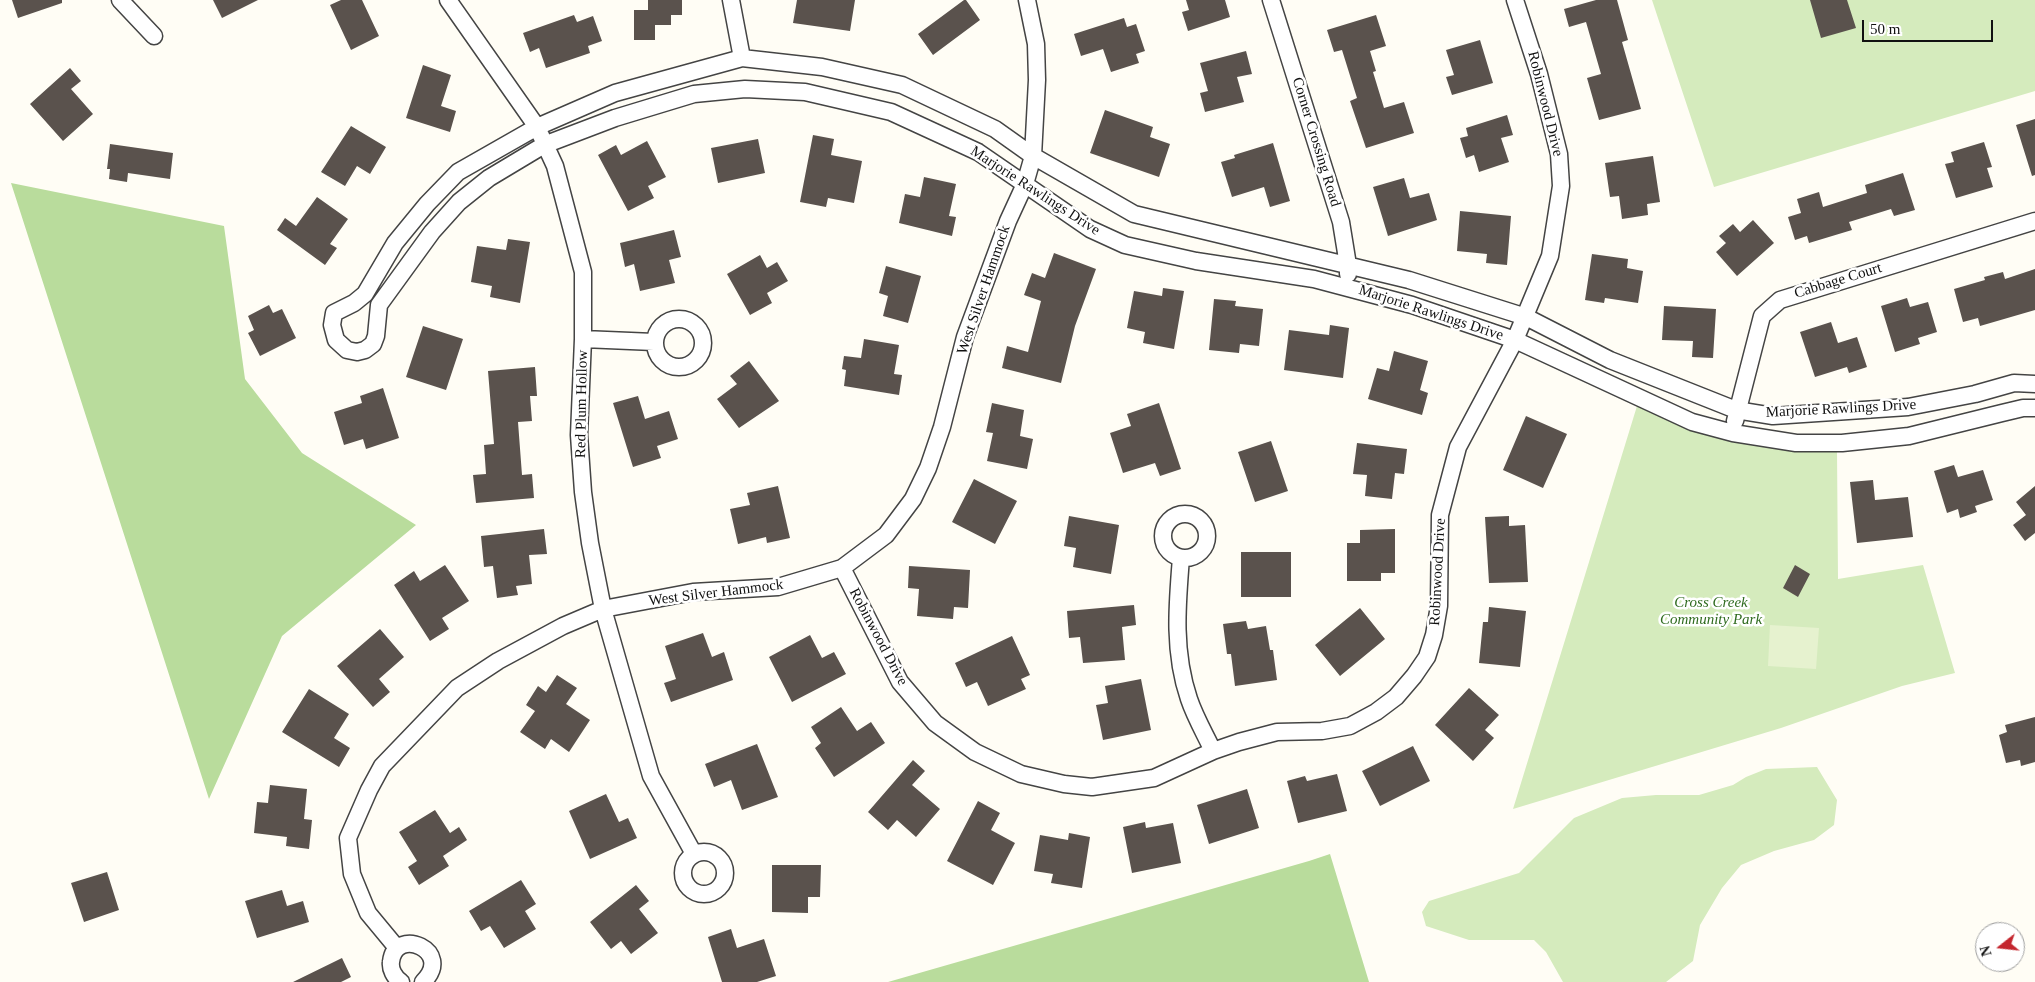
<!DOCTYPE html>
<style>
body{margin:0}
#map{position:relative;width:2035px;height:982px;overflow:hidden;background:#fffdf5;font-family:"Times New Roman",serif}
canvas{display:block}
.north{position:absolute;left:1975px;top:922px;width:50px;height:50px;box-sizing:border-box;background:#fff;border:1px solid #a0a0a0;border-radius:50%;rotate:254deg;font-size:14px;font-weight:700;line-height:20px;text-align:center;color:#111}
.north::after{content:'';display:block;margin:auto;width:18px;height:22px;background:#c4262e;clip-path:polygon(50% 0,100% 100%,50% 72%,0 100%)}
.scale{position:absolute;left:1862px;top:20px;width:131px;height:22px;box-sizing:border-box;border:2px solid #111;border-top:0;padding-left:6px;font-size:15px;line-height:18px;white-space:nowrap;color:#111;-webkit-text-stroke:4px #fff;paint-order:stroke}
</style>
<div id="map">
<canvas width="2035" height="982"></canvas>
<div class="north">N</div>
<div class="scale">50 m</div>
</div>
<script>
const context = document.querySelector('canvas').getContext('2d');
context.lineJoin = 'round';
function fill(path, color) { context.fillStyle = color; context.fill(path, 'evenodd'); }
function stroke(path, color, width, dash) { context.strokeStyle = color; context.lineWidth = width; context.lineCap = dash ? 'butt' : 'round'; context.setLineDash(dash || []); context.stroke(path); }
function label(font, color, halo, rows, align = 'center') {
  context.font = font + ' "Times New Roman",serif'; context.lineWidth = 5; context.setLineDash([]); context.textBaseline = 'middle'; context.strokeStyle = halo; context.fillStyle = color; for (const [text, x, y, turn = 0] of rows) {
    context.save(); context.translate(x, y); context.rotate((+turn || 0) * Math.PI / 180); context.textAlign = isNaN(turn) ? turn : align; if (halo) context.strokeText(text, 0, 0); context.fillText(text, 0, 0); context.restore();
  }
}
const green = new Path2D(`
 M1652 0H2035V91L1714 187Z
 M1637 406 1685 426 1785 448 1837 451 1838 579 1923 565 1955 673 1902 686 1781 728 1513 809Z
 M1817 767 1837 800 1834 825 1814 840 1774 851 1741 865 1722 888 1700 925 1693 961 1666 982H1563L1546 952 1534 940H1469L1426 926 1422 912 1429 901 1519 873 1574 818 1622 798 1656 795H1699L1733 785 1746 777 1766 769Z`);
const forest = new Path2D(`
 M11 183 224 226 245 379 302 453 416 525 282 636 209 799Z
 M1330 854 1369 982H888L1309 861Z`);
const pitch = new Path2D(`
 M1770 625 1819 628 1816 669 1768 666Z`);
const building = new Path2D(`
 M12 0H62V3L18 18Z
 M213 0H258L222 18Z
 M341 0H362L379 36 351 50 330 5Z
 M648 0H682V15H671V25H655V40H634V10H648Z
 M797 0H855L850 31 793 23Z
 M964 0H966L980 20 933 55 918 34Z
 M1186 0H1225L1230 17 1188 31 1182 12 1189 10Z
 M1596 0H1617L1628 40 1622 42 1641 109 1599 120 1587 78 1601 74 1586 22 1569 27 1564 9Z
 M1810 0H1847L1856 28 1821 38Z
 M574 15 577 22 593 16 602 41 588 46 590 53 546 68 539 48 530 52 523 33Z
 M1376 15 1386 46 1370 51 1376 71 1373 72 1384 108 1404 102 1414 133 1366 148 1350 101 1357 98 1342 50 1334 52 1327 30Z
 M1124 18 1127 27 1136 24 1145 51 1136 54 1139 63 1111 72 1103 49 1081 56 1074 34Z
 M1480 40 1493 83 1452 95 1446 77 1454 75 1446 50Z
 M1246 51 1252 74 1237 77 1244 102 1205 112 1200 93 1208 91 1200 63Z
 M423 65 451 75 441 106 456 111 450 132 406 118Z
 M70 68 81 81 71 89 93 114 63 141 30 104Z
 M1105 110 1153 127 1150 137 1170 144 1159 177 1090 153Z
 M1507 115 1513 135 1501 138 1509 162 1479 172 1474 155 1466 158 1460 138 1468 136 1466 128Z
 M2035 119V175L2032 176 2016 125Z
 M351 126 386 147 370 174 357 166 345 186 321 172Z
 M813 135 834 139 831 155 862 161 854 203 828 198 826 207 800 202Z
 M758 139 765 173 718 183 711 148Z
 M647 141 666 177 648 186 654 198 628 211 598 155 616 145 621 155Z
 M1984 142 1992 167 1987 168 1993 187 1956 198 1945 164 1954 162 1951 152Z
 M1273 143 1290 201 1270 207 1264 187 1232 197 1221 162 1235 158 1234 155Z
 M110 144 173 153 170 179 128 173 127 182 109 179 110 169H107Z
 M1653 156 1660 202 1647 204 1648 215 1622 219 1619 196 1610 197 1605 163Z
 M1903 173 1915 210 1894 216 1891 209 1849 222 1852 230 1809 243 1807 236 1795 240 1788 217 1801 213 1797 199 1819 192 1823 207 1867 193 1865 185Z
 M924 177 956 184 949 216 956 217 952 236 899 223 905 194 920 197Z
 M1404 178 1410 198 1429 193 1437 220 1388 236 1373 187Z
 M317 197 348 219 330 244 337 248 325 265 277 230 285 218 296 226Z
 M1460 211 1511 216 1507 265 1486 263 1487 254 1457 251Z
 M1753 220 1774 243 1737 276 1716 252 1726 243 1719 236 1733 224 1740 232Z
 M674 230 681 257 669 260 675 283 640 291 634 264 625 267 620 243Z
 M508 239 530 242 520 303 490 297 492 286 471 282 477 246 506 250Z
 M1054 253 1096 269 1075 326 1061 383 1002 368 1007 346 1028 352 1041 301 1024 295 1032 273 1045 278Z
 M1592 254 1628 259 1627 268 1643 271 1638 303 1605 298 1604 303 1585 300Z
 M760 255 767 268 777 262 788 281 767 293 772 303 750 315 727 274Z
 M886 266 921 276 908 323 883 316 888 296 879 293Z
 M2035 269V310L1980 326 1978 318 1963 322 1954 289 1985 280 1984 277 2003 272 2005 279Z
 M1163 288 1184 291 1174 349 1143 343 1145 332 1127 328 1134 291 1162 296Z
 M1907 298 1910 307 1928 302 1937 332 1918 338 1920 344 1895 352 1881 306Z
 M1214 299 1236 301 1235 306 1263 309 1259 346 1240 344 1239 353 1209 350Z
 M269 305 273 313 282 309 296 338 260 356 248 333 254 330 248 316Z
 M1664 306 1716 309 1713 358 1692 357 1693 341 1662 340Z
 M1831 322 1838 343 1857 337 1867 367 1849 373 1847 367 1815 377 1800 332Z
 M1330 325 1349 328 1343 378 1284 370 1289 330 1329 335Z
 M423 326 463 339 446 390 406 377Z
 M864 339 899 345 894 374 902 375 899 395 844 386 846 370 842 369 844 356 861 358Z
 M1394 351 1428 361 1420 390 1428 393 1422 415 1368 399 1377 368 1389 371Z
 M749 361 779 401 739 428 717 399 737 384 730 376Z
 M535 367 537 396H530L532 421 518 422 522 475 532 474 534 498 476 503 473 475 486 474 484 445 494 444 488 371Z
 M383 388 399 438 366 449 363 439 344 445 334 412 362 403 360 396Z
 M638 396 645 419 669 411 678 439 657 446 661 458 633 467 613 403Z
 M992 403 1024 410 1020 436 1033 439 1027 469 987 461 993 433 986 432Z
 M1159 403 1181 469 1160 476 1155 463 1123 473 1110 433 1131 426 1127 414Z
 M1526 416 1567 434 1543 488 1503 470Z
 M1271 441 1288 491 1255 502 1238 452Z
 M1357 443 1407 449 1404 474 1395 473 1392 499 1365 496 1367 475 1353 474Z
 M1954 465 1958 477 1983 470 1993 500 1975 506 1977 512 1960 518 1958 509 1947 513 1934 471Z
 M974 479 1017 501 995 544 952 522Z
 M1873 480 1875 500 1908 497 1913 537 1857 543 1850 482Z
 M778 486 790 538 767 543 766 537 738 544 730 509 750 505 747 493Z
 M2035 486V533L2025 541 2013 525 2026 515 2016 502Z
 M1069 516 1119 525 1111 574 1073 567 1076 548 1064 546Z
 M1509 516V526L1525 525 1528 582 1489 583 1485 517Z
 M544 529 547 554 529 555 532 584 516 586 518 595 497 598 493 566 484 567 481 536Z
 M1395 529V573H1381V581H1347V543H1360V530Z
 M1241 552H1291V597H1241Z
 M445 565 469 601 442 618 449 629 430 641 394 585 414 571 420 581Z
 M1795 565 1810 574 1798 597 1783 588Z
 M909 566 970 570 968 608 954 607 953 619 917 616 919 589 908 588Z
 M1134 605 1136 625 1122 627 1125 660 1083 663 1080 637 1069 638 1067 611Z
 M1489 607 1526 611 1520 667 1479 663 1483 622H1488Z
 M1360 608 1385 639 1340 676 1315 645Z
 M1246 621 1248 629 1266 626 1270 650H1273L1277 680 1235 686 1231 654H1227L1223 624Z
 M380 629 404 657 379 679 390 692 373 707 337 666Z
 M703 633 712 657 724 652 733 680 671 702 664 683 676 679 665 646Z
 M810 635 822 658 834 652 846 674 792 702 769 657Z
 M1012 636 1030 675 1021 679 1026 689 988 706 977 682 966 687 955 663Z
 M557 675 577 688 566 704 590 720 569 752 551 739 545 749 520 732 535 711 526 705 538 686 546 692Z
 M1141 679 1151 730 1103 740 1096 705 1108 703 1105 686Z
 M1469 688 1499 715 1485 730 1494 738 1473 761 1435 725Z
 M309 689 349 714 334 738 350 748 339 767 282 732Z
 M841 707 857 731 871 722 885 743 834 777 815 748 821 743 811 727Z
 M2035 717V762L2021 766 2020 760 2006 763 1999 735 2007 732 2005 725Z
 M757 744 778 797 742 810 731 780 714 787 705 764Z
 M1413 746 1430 781 1380 806 1362 771Z
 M913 760 925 771 912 785 940 809 916 837 897 820 888 830 868 812Z
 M1337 774 1347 811 1298 823 1287 781 1305 776 1307 781Z
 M270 785 307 789 304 819 312 820 309 849 286 846 287 837 254 833 257 802 268 803Z
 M1247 789 1259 828 1209 844 1197 805Z
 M606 794 619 822 628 818 637 838 590 859 569 811Z
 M978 801 1000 813 991 830 1015 843 993 885 947 861Z
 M435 810 450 833 459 827 467 840 443 856 449 866 419 885 408 867 417 861 399 832Z
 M1145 822 1146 828 1173 823 1181 863 1132 873 1123 827Z
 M1069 833 1090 837 1082 888 1051 883 1053 874 1034 871 1040 835 1068 840Z
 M772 865H821L820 897H808V913L772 912Z
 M107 872 119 910 84 922 71 883Z
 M521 880 536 904 525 911 536 929 504 948 490 926 481 931 469 911Z
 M636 885 649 901 639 909 658 933 631 954 621 941 611 949 590 922Z
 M282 890 287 906 303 901 309 922 257 938 245 901Z
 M731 929 737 948 764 939 776 976 757 982H722L708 937Z
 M342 958 351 977 341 982H293Z`);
const street = new Path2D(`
 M120 0 154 36
 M448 0 537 127 555 166 583 272V339L579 435 583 492 590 543 603 609 651 776 694 854
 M731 0 742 58
 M1271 0 1341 222 1348 265V274
 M655 343a24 24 0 1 1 48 0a24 24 0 1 1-48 0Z
 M583 339 654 342
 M2035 384 2014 383 1975 394 1908 407 1773 416 1736 410 1610 360 1526 317 1409 280 1134 214 1033 156 995 129 902 85 822 67 742 58 615 93 537 127 458 172 427 204 395 243 365 294 354 303 334 313 332 325 336 340 347 350 357 352 365 350 373 344 376 336 379 305 432 232 459 202 489 178 544 145 615 118 694 94 745 89 805 92 891 112 978 152 1090 229 1125 245 1196 261 1314 279 1412 305 1515 340 1692 422 1733 433 1796 443H1842L1909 436 2002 413 2023 408H2035
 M1735 421 1762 316 1780 300 2035 221
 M1163 536a22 22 0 1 1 44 0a22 22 0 1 1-44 0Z
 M1181 558C1177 606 1173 652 1189 699 1195 717 1205 734 1213 751
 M842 568 900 682 935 723 975 752 1021 774 1064 784 1092 787 1154 778 1213 751 1239 742 1277 732 1322 731 1350 726 1376 712 1396 697 1414 676 1427 657 1434 635 1439 606 1440 515 1458 447 1515 340 1550 256 1561 186 1559 154 1539 74 1515 0
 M683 873a21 21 0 1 1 42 0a21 21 0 1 1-42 0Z
 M397 948 368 913 352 874 348 838 369 790 382 766 457 688 498 661 563 626 603 609 693 592 778 587 842 568 886 535 913 499 928 468 942 427 965 337 1008 221 1025 184 1033 156 1037 80 1036 44 1027 0
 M401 982C394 977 390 969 391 962 395 925 455 951 423 982`);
const streetNames = [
 ["Robinwood Drive",1545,104,76],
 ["Corner Crossing Road",1316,142,73],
 ["Marjorie Rawlings Drive",1035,191,33],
 ["Cabbage Court",1838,281,-17],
 ["West Silver Hammock",984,290,-71],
 ["Marjorie Rawlings Drive",1431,313,18],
 ["Red Plum Hollow",582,404,-89],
 ["Marjorie Rawlings Drive",1841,409,-3],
 ["Robinwood Drive",1438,572,-87],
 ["West Silver Hammock",716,593,-7],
 ["Robinwood Drive",878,637,62]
];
const parkNames = [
 ["Cross Creek",1711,603],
 ["Community Park",1711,620]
];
fill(green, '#d5ebbd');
fill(forest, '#b9dc9c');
fill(pitch, '#e6f2cf');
fill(building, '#5a524d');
stroke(street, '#444', 19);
stroke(street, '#fff', 16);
label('15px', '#111', '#fff', streetNames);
label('italic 15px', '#2f6b1f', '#fff', parkNames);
</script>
